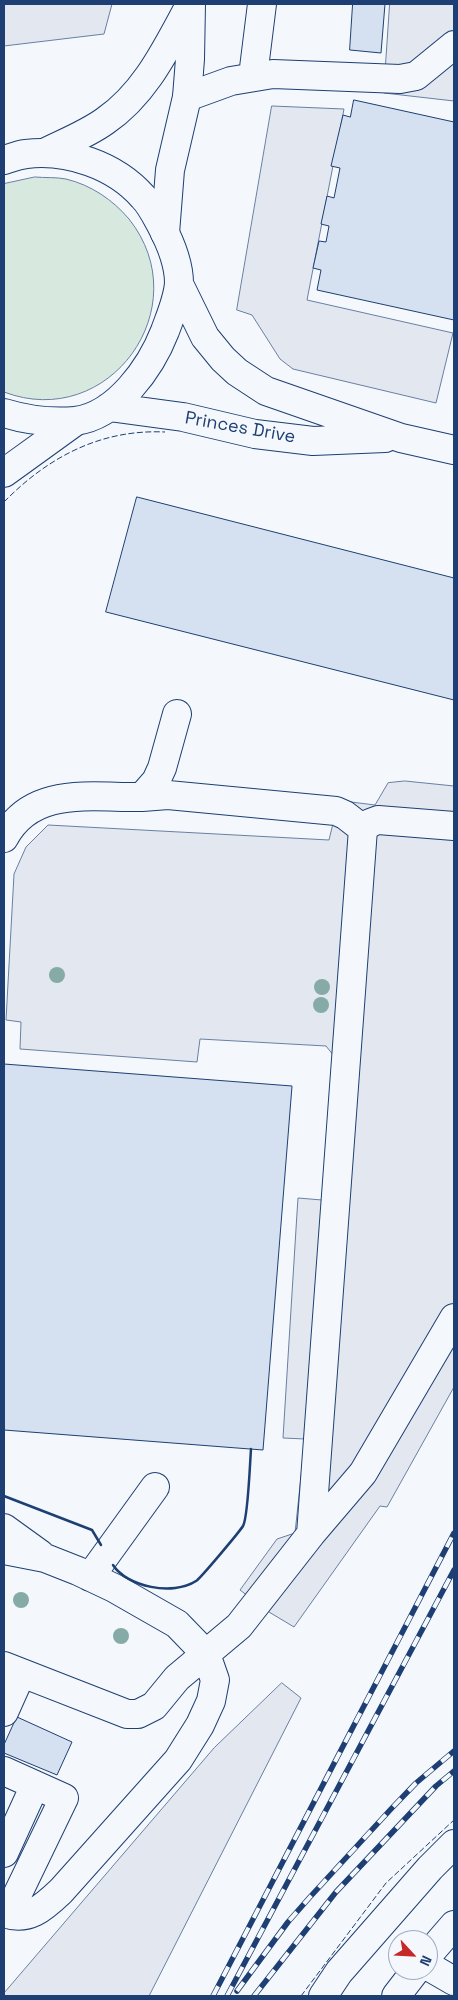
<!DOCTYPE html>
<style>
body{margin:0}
#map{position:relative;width:458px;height:2000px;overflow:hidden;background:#f4f7fb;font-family:"Space Grotesk",sans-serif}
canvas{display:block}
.frame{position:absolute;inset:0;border:5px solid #1d3f73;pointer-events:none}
.north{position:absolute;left:388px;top:1930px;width:50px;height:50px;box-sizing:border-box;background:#f4f7fb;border:1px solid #9eadc5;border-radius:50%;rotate:115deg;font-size:14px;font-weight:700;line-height:20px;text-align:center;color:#1d3f73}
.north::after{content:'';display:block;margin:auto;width:18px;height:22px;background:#c62828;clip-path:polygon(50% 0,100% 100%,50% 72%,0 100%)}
</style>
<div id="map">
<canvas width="458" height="2000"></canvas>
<div class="frame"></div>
<div class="north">N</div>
</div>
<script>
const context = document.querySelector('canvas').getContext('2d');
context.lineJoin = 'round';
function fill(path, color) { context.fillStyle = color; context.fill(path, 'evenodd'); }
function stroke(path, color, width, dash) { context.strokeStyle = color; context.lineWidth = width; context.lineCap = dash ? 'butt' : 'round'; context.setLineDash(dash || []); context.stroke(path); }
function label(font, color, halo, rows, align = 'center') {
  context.font = font + ' "Space Grotesk",sans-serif'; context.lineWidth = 4; context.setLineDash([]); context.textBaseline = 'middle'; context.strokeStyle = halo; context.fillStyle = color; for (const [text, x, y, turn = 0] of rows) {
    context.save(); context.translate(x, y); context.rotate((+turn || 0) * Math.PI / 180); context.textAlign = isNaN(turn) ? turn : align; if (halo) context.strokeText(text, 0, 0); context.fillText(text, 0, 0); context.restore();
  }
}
const green = new Path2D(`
 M35 177C45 178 56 177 66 179 91 185 113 200 129 219 199 307 109 432 4 392V184Z`);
const parking = new Path2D(`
 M4 4H112L104 34 4 46Z
 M390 4H454V101L384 93Z
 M272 106 344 109 307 300 453 333 436 403 293 369 280 359 252 315 237 310Z
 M405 781 454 786V1387L387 1507 380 1506 294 1627 269 1612 240 1590 277 1539 295 1533 305 1439 283 1438 297 1213 298 1198 322 1200 334 1056 326 1046 200 1039 197 1062 20 1049 21 1022 6 1020 14 874 26 847 48 825 329 840 336 811 343 801 375 805 388 783Z
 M282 1683 301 1698 149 1996H4V1993L214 1748Z`);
const building = new Path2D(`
 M353 4H385L381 53 350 50Z
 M354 100 454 122V320L317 290 321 270 313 268 319 241 326 242 329 226 321 224 327 196 334 198 340 168 331 166 343 115 350 117Z
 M137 497 454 578V700L106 612Z
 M4 1064 292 1086 263 1450 4 1430Z
 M17 1717 72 1742 57 1775 4 1753V1745Z`);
const minor = new Path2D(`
 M253 76 262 4
 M187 97 231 81 273 74 400 79 416 76 454 45
 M142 797 168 795 336 811 345 815 363 829
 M4 838C32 785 93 798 142 797L156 781 162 768 177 714
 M4 1528 40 1554
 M311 1534 363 829 370 823 378 820 454 826
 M4 1550 45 1558 78 1571 114 1588 177 1624 206 1654 215 1680 211 1701 200 1725 178 1760 61 1891C44 1907 29 1922 4 1913
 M90 1577 155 1487
 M4 1666 127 1714H138L154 1706 177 1678 239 1626 311 1534 363 1473 454 1318
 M4 1712 21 1674
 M4 1771 64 1798 8 1914
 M4 1853 35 1785
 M428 1955 454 1925
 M428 1966 454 1981
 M323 1996 339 1972 430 1868 454 1844
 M396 1996 416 1970`);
const major = new Path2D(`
 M44 153C64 143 87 134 105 121 146 93 167 47 190 5
 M165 233 170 170 187 97 190 59 191 4
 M4 473 76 421`);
const highway = new Path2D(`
 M4 160C11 158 18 155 26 154 67 149 115 165 143 197 151 205 156 216 161 225 170 242 179 264 179 283 178 299 170 317 165 331 151 367 117 416 75 421 51 423 27 420 4 413
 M179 284 205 337 223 359 237 372 266 391 401 438 454 450
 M109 407 183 417 255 434 313 441 385 438`);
const rail = new Path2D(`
 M237 1991 288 1922 310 1897 391 1809 416 1783 454 1751
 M213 1996 454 1533
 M227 1996 454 1570
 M254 1996 336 1892 436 1786 454 1771`);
const fence = new Path2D(`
 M4 502C48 457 101 429 165 432
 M301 1996 386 1883 454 1820`);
const wall = new Path2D(`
 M4 1496 92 1530 101 1545
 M113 1565C127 1587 173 1596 196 1581 200 1579 240 1531 243 1526 248 1518 250 1462 251 1449`);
const trees = [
 [57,975],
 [322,987],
 [321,1005],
 [21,1600],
 [121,1636]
];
const streetNames = [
 ["Princes Drive",240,428,10]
];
fill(green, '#d7e8df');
stroke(green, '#687fa3', 1);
fill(parking, '#e3e8f0');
stroke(parking, '#687fa3', 1);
fill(building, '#d5e0f0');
stroke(building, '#1d3f73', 1);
stroke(minor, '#1d3f73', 30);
stroke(major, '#1d3f73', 30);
stroke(highway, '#1d3f73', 30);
stroke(minor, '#f4f7fb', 28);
stroke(major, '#f4f7fb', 28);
stroke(highway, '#f4f7fb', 28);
stroke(rail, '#1d3f73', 5.5);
stroke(rail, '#f4f7fb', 4, [11]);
stroke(fence, '#1d3f73', 1, [6, 2.5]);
stroke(wall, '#1d3f73', 2.5);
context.fillStyle = '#86aba6';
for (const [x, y] of trees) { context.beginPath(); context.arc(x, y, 8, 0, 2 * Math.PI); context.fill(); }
label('18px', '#1d3f73', '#f4f7fb', streetNames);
</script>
